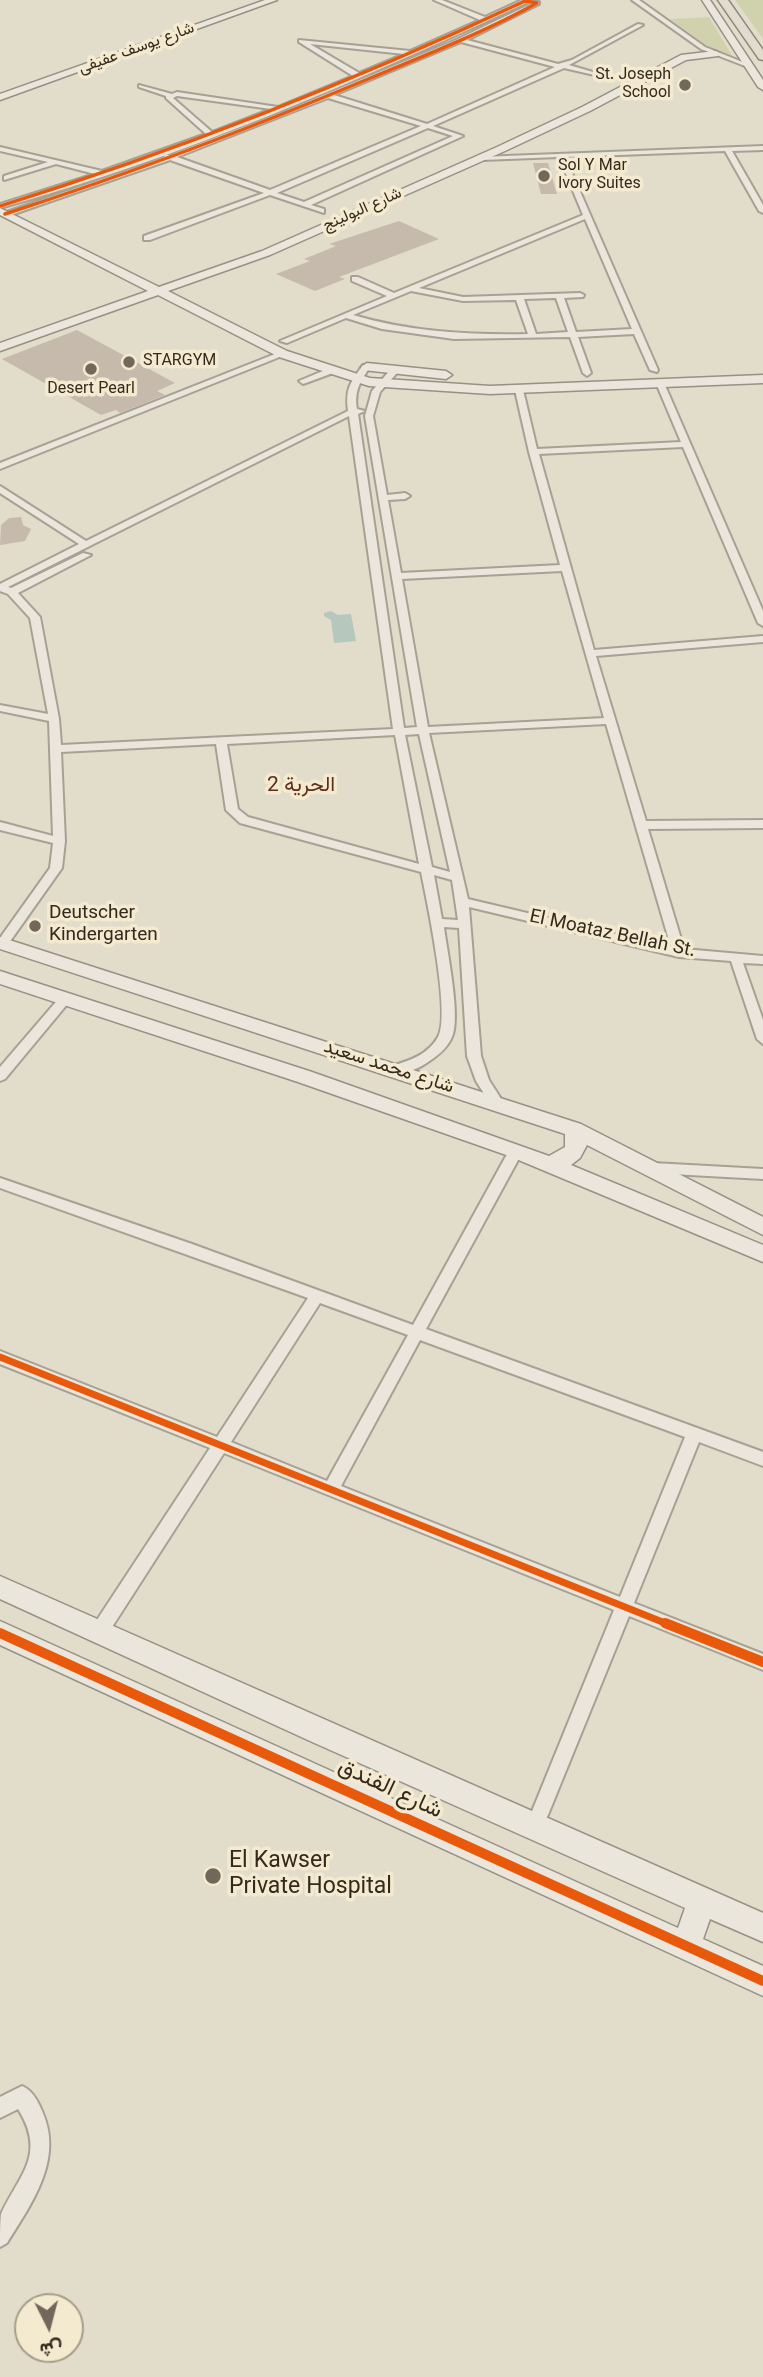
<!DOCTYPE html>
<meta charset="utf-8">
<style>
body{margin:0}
#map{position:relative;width:763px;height:2377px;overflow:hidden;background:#e2dccb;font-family:Georgia,Vazirmatn,serif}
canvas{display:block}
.north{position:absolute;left:14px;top:2293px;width:70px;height:70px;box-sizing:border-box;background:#f4ead0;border:2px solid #a89d88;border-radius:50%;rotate:174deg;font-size:19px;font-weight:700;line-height:28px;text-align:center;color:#35291d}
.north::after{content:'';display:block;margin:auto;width:24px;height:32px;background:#72685a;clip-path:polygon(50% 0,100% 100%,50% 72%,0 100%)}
</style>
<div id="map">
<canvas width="763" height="2377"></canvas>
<div class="north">ش</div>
</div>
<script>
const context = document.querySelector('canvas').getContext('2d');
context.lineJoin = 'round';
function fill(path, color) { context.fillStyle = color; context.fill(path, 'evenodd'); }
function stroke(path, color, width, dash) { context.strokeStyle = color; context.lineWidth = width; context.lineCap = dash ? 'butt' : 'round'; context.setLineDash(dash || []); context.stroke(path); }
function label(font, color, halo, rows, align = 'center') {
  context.font = font + ' Georgia,Vazirmatn,serif'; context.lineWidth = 7; context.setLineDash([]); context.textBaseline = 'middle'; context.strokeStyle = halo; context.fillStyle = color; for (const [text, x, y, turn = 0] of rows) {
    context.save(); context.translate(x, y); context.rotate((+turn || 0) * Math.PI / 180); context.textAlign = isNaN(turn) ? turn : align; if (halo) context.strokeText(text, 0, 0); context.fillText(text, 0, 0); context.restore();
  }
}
const green = new Path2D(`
 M735 0H763V39Z
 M709 17 733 57 712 49 670 19Z`);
const water = new Path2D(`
 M331 611 338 615 351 614 356 641 334 643 331 620 324 616V613Z`);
const building = new Path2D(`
 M533 163H548L557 194H541Z
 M399 221 439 239 339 277 345 279 315 291 276 274 310 261 304 259 336 246 329 244Z
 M77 330 175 383 157 391 165 395 120 413 116 410 101 415 2 359Z
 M21 517 23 525 31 529 25 541 0 545 1 525 9 518Z`);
const street = new Path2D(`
 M434 0H442L485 17 522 0 539 2V4L467 40 558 64 572 60 638 24 643 25 569 65 603 75V77L564 68 433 126 463 136 311 205 324 209V213L270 195 150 240H144V236L264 193 170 160 8 216 1 214 143 165 164 157 165 155H170L283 112 456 40 531 4 526 3C356 82 181 158 0 208V204L95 174 56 164 4 180V176L48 162 0 151V147L102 171 206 134 166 98V96L139 87V85L172 94 177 92 278 107 353 76 299 42V40L410 51 480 20ZM461 42 555 67 427 124 334 95ZM310 44 404 54 359 73ZM177 96 271 109 212 132 173 98ZM328 98 421 126 270 190 177 157ZM428 128 453 136 304 202 277 193Z
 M632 0H639L705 47 750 65 745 66 701 49Z
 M763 146V150L732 151 763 205V213L759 211 725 151 565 157 658 370 657 372 650 370 634 334 578 337 591 373 587 376 583 373 570 337 454 339 382 329 346 318 287 343 280 341 387 296 352 281V277H358L394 293 583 215 559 157 482 160 480 157ZM585 219 632 329 576 332 564 298 583 297 584 295 580 293 463 297 419 288ZM411 291 463 301 516 300 528 334C468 335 411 332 353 315ZM556 298 568 332 536 334 524 299Z
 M280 352 287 354 0 469V463Z
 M363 365 370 367C360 382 354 391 357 409L365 411 358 414 404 728 417 727 365 416 372 391 391 369H397V373L380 392 373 416 387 495 405 493 410 496 405 499 388 500 401 573 560 565 529 452 515 390 519 387 523 390 537 449 681 442 656 383 660 380 664 383 763 611V626L758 623 683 447 539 454 594 650 763 636V642L596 656 646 821 763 820V828L648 829 684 949 763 956V964L743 963 763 1020V1044L757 1039 731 961 679 957 469 907 481 1056 489 1080 505 1105 498 1110 493 1108 476 1081 467 1056 459 928 444 927C447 952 461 1017 452 1037 447 1049 436 1057 425 1064 416 1070 399 1076 388 1073L386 1070 388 1067C408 1061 427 1056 438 1037 451 1016 427 901 421 872L240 823 226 810 216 744 61 752 65 841 62 868 6 947 0 948V938L50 868 53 843 0 830V822L53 836 49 721 0 711V705L48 714 30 618 8 594 0 591V584L79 544 0 493V486L86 541 348 411C345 389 350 383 363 365ZM349 416 393 729 61 745 59 719 40 617 18 593 91 555 83 553 11 588 8 587ZM562 571 604 718 428 727 402 579ZM606 724 671 947 468 899 429 733ZM419 734 450 872 432 867 405 735ZM395 735 419 864 248 817 238 809 227 744ZM434 875 452 880 458 920 442 919Z
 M330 368 333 369V373L303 384 299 381Z
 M65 995 69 996 71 999 69 1002 5 1079 0 1081V1067L61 996Z
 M516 1146 523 1151 426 1329 763 1452V1466L699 1442 634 1603 763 1654V1670L629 1616 541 1832 535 1835 529 1832 526 1826 614 1610 224 1453 105 1638 99 1640 93 1638 90 1632 93 1626 210 1448 0 1364V1351L217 1437 308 1298 0 1188V1178L192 1244 413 1325 511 1147ZM320 1303 408 1335 327 1481 231 1442ZM420 1340 685 1437 620 1597 341 1486Z
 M653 1163 763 1169V1179L653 1173 646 1168Z
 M22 2086C32 2090 38 2101 42 2111 64 2159 32 2203 7 2243L0 2247C0 2237 0 2223 1 2214 19 2175 47 2155 18 2109L0 2118V2097Z`);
const secondary = new Path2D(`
 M265 0H277L0 100V94Z
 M702 0H710L763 80V90L758 87Z
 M715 51 718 52V56L686 60 590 111 505 151 270 255 168 291 287 351 370 378 490 386 763 375V383L490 394 369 386 279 357 158 295 0 351V343L148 291 0 215V208L159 287 262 251 497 147 582 107 681 55Z
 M367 363 446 371 452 375 446 379 363 370 361 367Z
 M0 937 581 1124 763 1217V1235L587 1145 580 1158 571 1165 763 1245V1262L509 1156 298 1082 0 984V971L312 1072 549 1156 565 1147V1134L0 949Z
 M0 1576 763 1913V1942L710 1919 703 1939 763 1966V1996L0 1645V1621L678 1928 685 1908 310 1741 0 1599Z`);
const primary = new Path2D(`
 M718 0H728L763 50V60L759 59Z`);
const cyclewayFar2 = new Path2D(`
 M0 206C180 150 354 81 525 1L537 3C483 33 425 55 368 79 249 129 128 174 5 214`);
const cyclewayFar1 = new Path2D(`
 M0 1357 670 1625`);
const cycleway = new Path2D(`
 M665 1623 763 1662
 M0 1633 763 1981`);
const markers = [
 [685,85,7,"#72685a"],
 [544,176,7,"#72685a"],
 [129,362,7,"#72685a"],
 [91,369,7,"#72685a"],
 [35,926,7,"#72685a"],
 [213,1876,9,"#72685a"]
];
const farStreetnames = [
 ["شارع يوسف عفيفى",137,50,-20],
 ["شارع البولينج",363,211,-24]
];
const farPoinames = [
 ["St. Joseph",671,76,"right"],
 ["School",671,94,"right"],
 ["Sol Y Mar",558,167],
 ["Ivory Suites",558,185],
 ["STARGYM",143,362],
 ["Desert Pearl",91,390,"center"]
];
const poiNames = [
 ["Deutscher",49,915],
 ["Kindergarten",49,937]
];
const streetNames = [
 ["El Moataz Bellah St.",612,936,12],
 ["شارع محمد سعيد",388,1069,18]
];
const neighbourhoodNames = [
 ["الحرية 2",301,788]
];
const nearStreetnames = [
 ["شارع الفندق",389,1791,25]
];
const nearPoinames = [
 ["El Kawser",229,1863],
 ["Private Hospital",229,1889]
];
fill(green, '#d0d2ad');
fill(water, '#b6c7bd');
fill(building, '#c6baac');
stroke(street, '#a7a194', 4);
stroke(secondary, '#979084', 3);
stroke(primary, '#8c867b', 3);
fill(street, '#eae6dc');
fill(secondary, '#eae6dc');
fill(primary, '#e2dcce');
stroke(cyclewayFar2, '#e8590c', 3.5);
stroke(cyclewayFar1, '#e8590c', 7);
stroke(cycleway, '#e8590c', 10);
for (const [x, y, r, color] of markers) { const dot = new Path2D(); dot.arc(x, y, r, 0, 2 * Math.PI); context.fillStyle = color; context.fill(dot); stroke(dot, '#f4ead0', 2.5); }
label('16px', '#35291d', '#f4ead0', farStreetnames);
label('16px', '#35291d', '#f4ead0', farPoinames, 'left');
label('19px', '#35291d', '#f4ead0', poiNames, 'left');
label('19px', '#35291d', '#f4ead0', streetNames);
label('21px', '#602d1e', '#f4ead0', neighbourhoodNames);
label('23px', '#35291d', '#f4ead0', nearStreetnames);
label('23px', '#35291d', '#f4ead0', nearPoinames, 'left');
</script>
